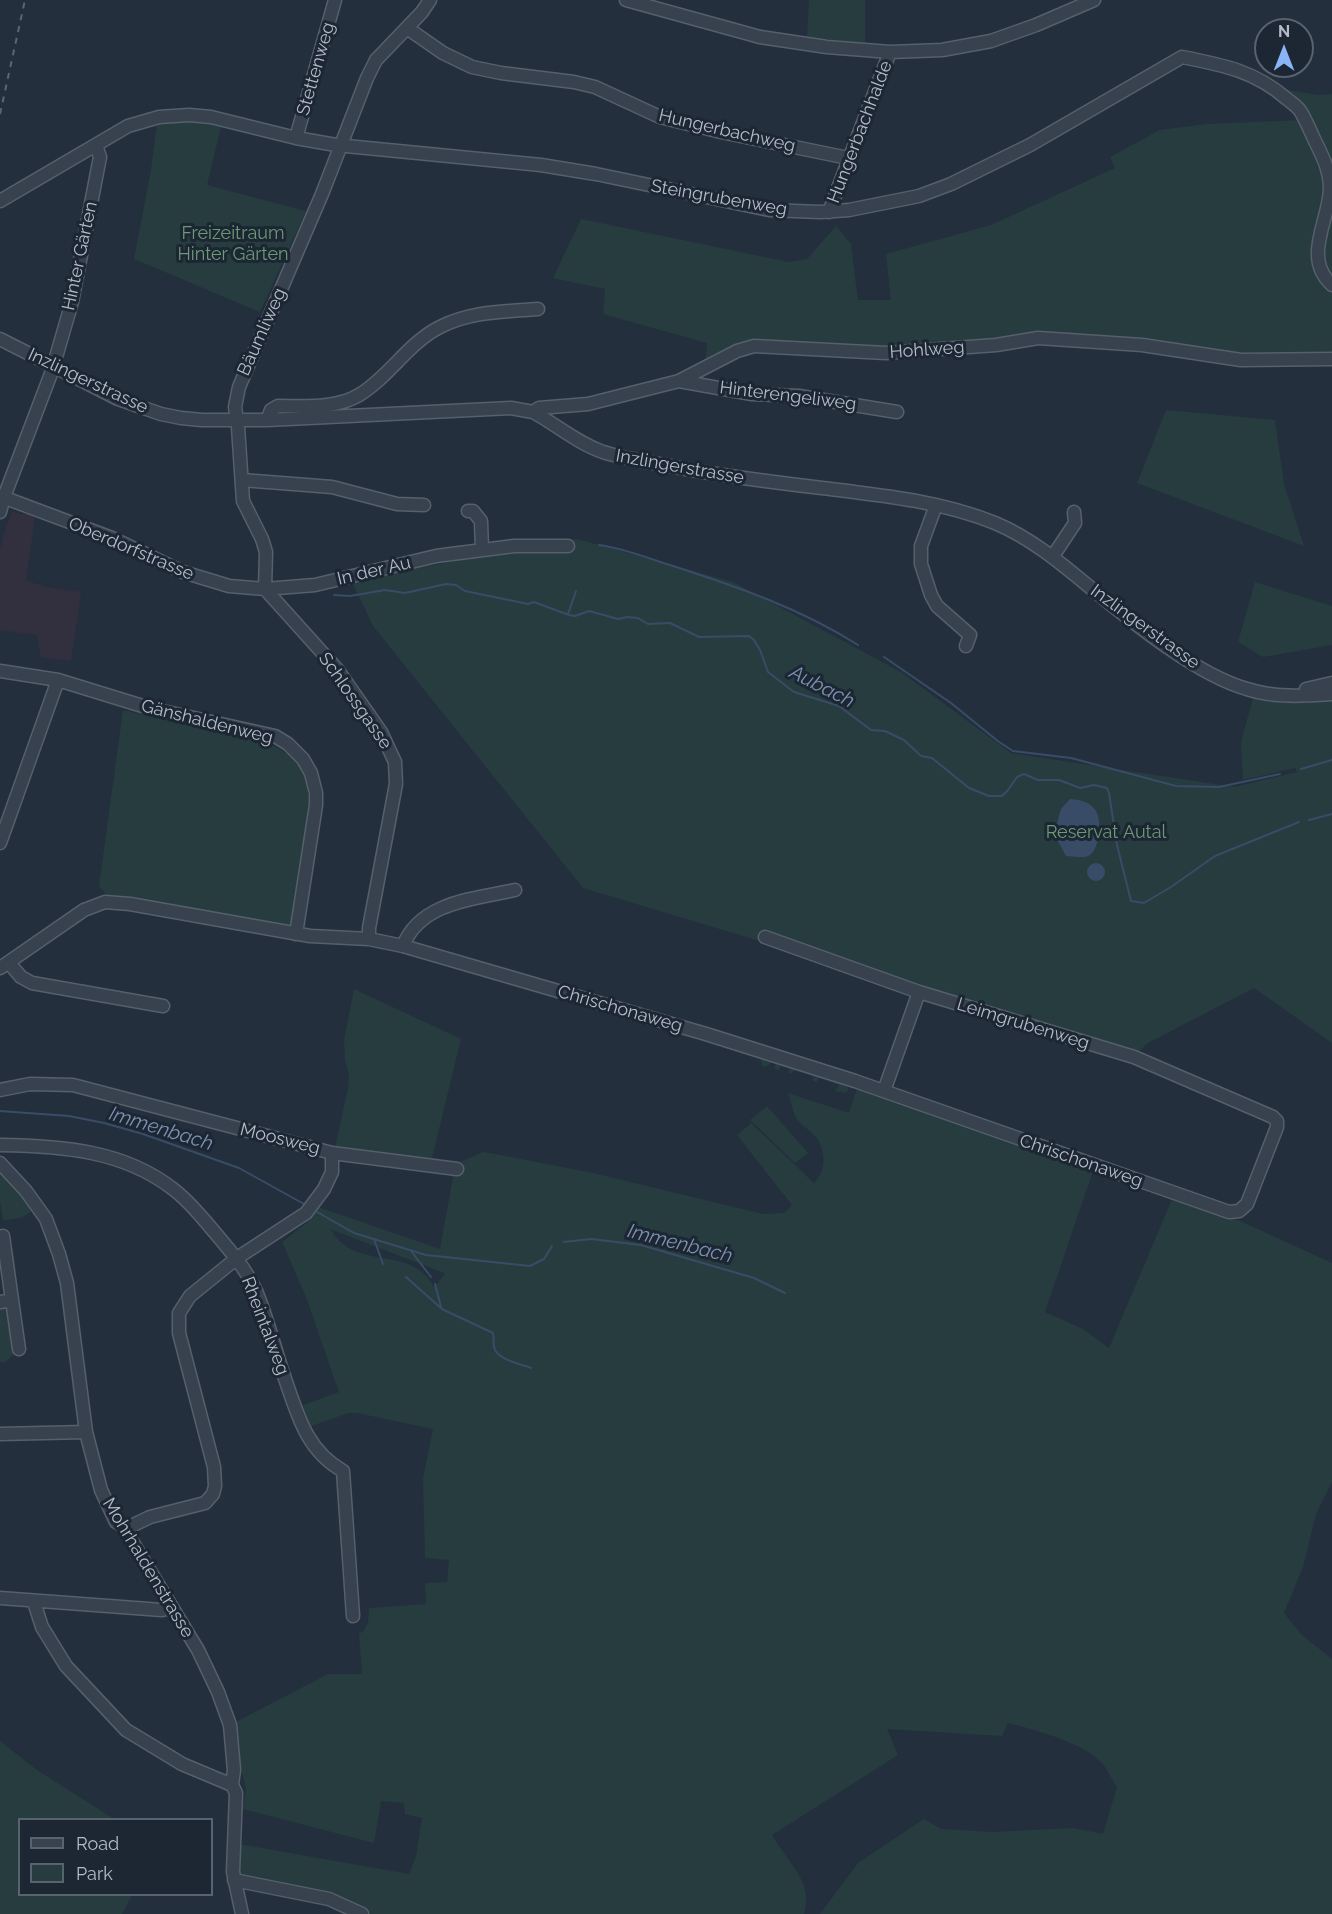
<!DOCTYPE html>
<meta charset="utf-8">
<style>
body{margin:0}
#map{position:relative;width:1332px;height:1914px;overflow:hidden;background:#242f3e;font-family:Raleway,sans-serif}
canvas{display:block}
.legend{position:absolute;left:18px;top:1818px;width:195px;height:78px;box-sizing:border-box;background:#1d2633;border:2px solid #59626f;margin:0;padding:8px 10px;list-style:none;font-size:18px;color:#b4bcc9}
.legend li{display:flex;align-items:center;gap:12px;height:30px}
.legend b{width:30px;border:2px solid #59626f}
.north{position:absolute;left:1254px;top:18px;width:60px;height:60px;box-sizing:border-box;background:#1d2633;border:2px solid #59626f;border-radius:50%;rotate:0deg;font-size:16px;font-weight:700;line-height:24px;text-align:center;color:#b4bcc9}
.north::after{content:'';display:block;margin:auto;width:21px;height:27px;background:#8ab4f8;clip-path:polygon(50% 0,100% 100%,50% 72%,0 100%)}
</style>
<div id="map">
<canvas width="1332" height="1914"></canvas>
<ul class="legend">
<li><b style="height:8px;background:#38414e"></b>Road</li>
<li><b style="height:16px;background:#263c3f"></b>Park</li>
</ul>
<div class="north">N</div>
</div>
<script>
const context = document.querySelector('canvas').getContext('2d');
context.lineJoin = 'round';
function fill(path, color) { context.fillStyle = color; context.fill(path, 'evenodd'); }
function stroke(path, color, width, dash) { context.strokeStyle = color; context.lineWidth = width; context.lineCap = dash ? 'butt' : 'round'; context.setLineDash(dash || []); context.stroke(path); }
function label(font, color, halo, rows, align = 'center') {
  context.font = font + ' Raleway,sans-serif'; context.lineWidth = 6; context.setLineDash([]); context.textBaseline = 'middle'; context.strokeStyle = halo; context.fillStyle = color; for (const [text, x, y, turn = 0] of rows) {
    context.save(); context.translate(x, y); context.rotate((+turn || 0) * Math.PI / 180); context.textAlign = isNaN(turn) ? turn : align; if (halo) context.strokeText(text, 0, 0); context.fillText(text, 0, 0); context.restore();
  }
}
const medical = new Path2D(`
 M12 512 35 516 26 581 47 587 81 592 71 661 41 657 37 635 0 630V551L5 531Z`);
const green = new Path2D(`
 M809 0H865V43L807 37Z
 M1280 89 1318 95 1332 94V281L1322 266 1329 168Z
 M1303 120 1326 181 1315 244 1332 289V357L1242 358 1051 336 957 348 758 345 705 364 707 343 603 314 605 289 553 278 581 219 789 262 807 259 836 226 851 244 858 300H891L886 254 991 225 1115 168 1110 157 1160 130 1207 124Z
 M176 121 205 123 221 127 207 185 306 211 260 312 134 259 151 170 157 123Z
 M1166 410 1275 420 1284 484 1304 546 1137 483Z
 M577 539 733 582 901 672 1011 753 1234 787 1297 772 1295 768 1243 780 1241 742 1253 698C1284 705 1300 704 1332 699V1043L1254 988 1148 1043 1136 1054 583 888 373 626 351 580Z
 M1255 582 1332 606V645L1263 657 1238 642Z
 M123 710 269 744C281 750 294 756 302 768 319 797 298 895 293 930L107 895 99 886Z
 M354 989 461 1039 431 1162 335 1148 348 1088 349 1075 345 1059 344 1040Z
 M760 1058 848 1087V1090L846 1093 835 1091 839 1085 820 1078 816 1082 812 1080 815 1077 795 1070 791 1074 788 1072 790 1069 781 1066 778 1070 774 1068 776 1064 771 1063 765 1067 762 1066Z
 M859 1083 1094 1168 1045 1312 1083 1329 1109 1348 1173 1197 1238 1220 1332 1263V1482L1316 1514 1303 1567 1284 1613 1302 1635 1332 1659V1914H820L858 1863 924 1819 941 1829 993 1832 1073 1828 1103 1834 1117 1787C1112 1780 1108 1770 1102 1763 1084 1743 1033 1729 1008 1723L1002 1736 887 1729 898 1755 772 1835C787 1862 814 1881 804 1914H372L316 1892 240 1875 238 1869 239 1844 409 1874 416 1856 422 1818 405 1814 404 1803 381 1801 374 1843 243 1809 246 1789 230 1725 328 1674H362L359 1633 363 1632 368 1623 369 1608 426 1604 425 1583 447 1582 449 1560 425 1558 423 1478 433 1429 357 1413H348L309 1427 301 1406 339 1392 306 1297 282 1242 309 1221 306 1219 318 1207 440 1249 454 1171 458 1163 483 1152 490 1153 593 1173 763 1214 784 1213 792 1205 737 1135 751 1123 814 1183C827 1171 826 1149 815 1136 809 1129 799 1124 795 1116 792 1109 791 1100 788 1093L849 1113ZM330 1229 444 1273 445 1274 434 1287C415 1249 368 1266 342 1243 337 1240 334 1233 330 1229Z
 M767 1106 808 1153 795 1163 750 1120Z
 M0 1173H3L33 1209C26 1219 14 1219 3 1220L0 1201Z
 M10 1306 17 1352 5 1362H0V1307Z
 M0 1741 37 1770 114 1819 20 1820V1894L132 1895 122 1914H0Z`);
const water = new Path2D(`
 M1070 799C1097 801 1102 814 1098 838 1097 844 1095 851 1090 855 1084 859 1073 856 1066 856L1054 834 1061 809Z
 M1087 872a9 9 0 1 1 18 0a9 9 0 1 1-18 0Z`);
const stream = new Path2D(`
 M599 545C623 548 647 558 670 565 735 586 800 608 858 645
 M334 595 350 596 385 590 405 593 446 584 456 585 465 591 528 604 534 602 569 615 575 616 589 611 618 619 627 617 638 618 648 624 670 623 699 637 749 636 754 640 760 650 768 672 794 692 839 706 871 730 885 731 904 740 921 756 932 758 969 788 989 796H1002L1008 790 1017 777 1024 774 1038 780H1059L1080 788 1094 785 1107 788 1109 793 1117 845 1131 901 1144 903 1171 887 1215 856 1299 822
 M568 614 576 591
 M884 657 951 703 999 742 1013 751 1071 758 1176 786 1219 787 1280 774
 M1301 769 1332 760
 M1309 820 1332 814
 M0 1111 69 1116 104 1123 143 1134 239 1168 304 1204
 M317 1212 354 1233 426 1255 530 1266 544 1259 552 1246
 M374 1239 383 1264
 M564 1242 591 1239 641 1245 754 1278 785 1293
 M411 1251 431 1277
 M406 1277 442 1309 493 1333C494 1337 493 1343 494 1347 497 1360 521 1364 531 1368
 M435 1284 441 1307`);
const minor = new Path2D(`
 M626 0 760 37 827 47 890 52 942 50 991 41 1036 25 1094 0
 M407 28 443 53 472 67 501 73 574 82 595 87 660 117 721 132 848 158
 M296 138 335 0
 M0 201 128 126 159 117 189 115 211 117 296 138 336 145 541 165 596 174 769 210 820 212 849 210 919 196 951 184 1030 145 1182 57C1223 65 1255 71 1287 99 1292 103 1298 107 1301 112 1306 121 1311 132 1315 141 1323 157 1330 171 1330 189 1329 221 1302 258 1332 285
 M829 212 890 52
 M0 339 118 399 161 414 181 418 202 420H267L511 408 533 412C557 425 577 443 603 452 625 459 648 462 670 466 720 476 771 482 822 488 880 495 940 501 995 523 1031 538 1062 564 1092 589 1132 622 1197 675 1247 689 1275 698 1303 696 1332 694
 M679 381 752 394 799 396 897 412
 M533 412 539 408 588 404 679 381 737 351 754 346 886 353 996 345 1038 338 1142 345 1241 360 1332 359
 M267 420 271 410 278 406C303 406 336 409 359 395 389 377 408 343 440 327 472 311 503 312 538 309
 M242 480 332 487 397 504 424 505
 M0 496 112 538 183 572 229 586 265 589 315 585 436 556 514 546H568
 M936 505 921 546V564L931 595 937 606 970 635 966 646
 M468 511H473L481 521 482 550
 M0 512 4 497 52 371 72 302 100 157 96 145
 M1053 556 1075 523 1074 512
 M265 589 266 552 262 539 243 501 238 427 235 407 239 387 322 194 367 78 376 60 422 12 430 0
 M265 589 337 669 381 732 395 762 396 784 369 928V939
 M0 671 58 680 149 708 275 736 288 744 303 759 311 773 316 793V805L296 934
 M1306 689 1332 683
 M0 843 58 680
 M403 946C420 902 474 899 515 890
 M9 963 21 977 32 983 163 1006
 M0 968 84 910 105 902 130 904 310 936 369 939 403 946 706 1034 855 1081 1229 1212 1239 1211 1247 1204 1277 1127V1121L1273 1117 1134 1057 919 992 765 937
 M0 1090 30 1084 73 1085 332 1153 457 1169
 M884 1091 919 992
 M0 1145C61 1146 123 1150 173 1189 188 1200 199 1214 211 1228 228 1248 245 1267 256 1291 267 1317 274 1346 283 1373 297 1412 305 1450 343 1471L353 1616
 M0 1163 26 1191 46 1219 59 1254 67 1283 86 1432 101 1490 116 1522 127 1528 133 1543 198 1650 218 1692 230 1725 234 1770 232 1785 236 1793 233 1872 242 1914
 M12 1300 19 1349
 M0 1302 12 1300 3 1236
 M0 1434 86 1432
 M127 1528 150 1517 205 1503 213 1494 215 1486 214 1467 179 1333V1313L190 1296 237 1258 306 1213 324 1189 332 1172V1153
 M0 1598 162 1610 171 1608
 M34 1602 42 1627 66 1666 126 1730 182 1764 232 1785
 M234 1880 329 1899 362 1914`);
const rail = new Path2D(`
 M0 114 25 0`);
const streetNames = [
 ["Stettenweg",316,69,-74],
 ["Hungerbachweg",727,131,13],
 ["Hungerbachhalde",860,132,-69],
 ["Steingrubenweg",719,198,10],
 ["Hinter Gärten",80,256,-78],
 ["Bäumliweg",262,332,-66],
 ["Hohlweg",927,350,-4],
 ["Inzlingerstrasse",88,381,25],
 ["Hinterengeliweg",788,396,7],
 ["Inzlingerstrasse",680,467,10],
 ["Oberdorfstrasse",131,549,23],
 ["In der Au",374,571,-13],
 ["Inzlingerstrasse",1145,627,36],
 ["Schlossgasse",355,701,55],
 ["Gänshaldenweg",207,722,14],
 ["Chrischonaweg",620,1009,16],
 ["Leimgrubenweg",1023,1024,17],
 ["Moosweg",280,1139,14],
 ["Chrischonaweg",1081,1161,19],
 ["Rheintalweg",265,1326,69],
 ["Mohrhaldenstrasse",148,1568,59]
];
const parkNames = [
 ["Freizeitraum",233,234],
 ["Hinter Gärten",233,255],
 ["Reservat Autal",1106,833]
];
const waterNames = [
 ["Aubach",822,687,27],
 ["Immenbach",161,1129,17],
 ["Immenbach",680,1244,14]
];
fill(medical, '#32303f');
fill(green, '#263c3f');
fill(water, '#394c67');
stroke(stream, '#394c67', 2);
stroke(minor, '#565f6c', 15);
stroke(minor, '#38414e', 12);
stroke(rail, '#5a6575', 2, [6, 6]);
label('18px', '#b4bcc9', '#1d2633', streetNames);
label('18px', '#6b9a76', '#1d2633', parkNames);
label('italic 20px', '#7c92b1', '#1d2633', waterNames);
</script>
